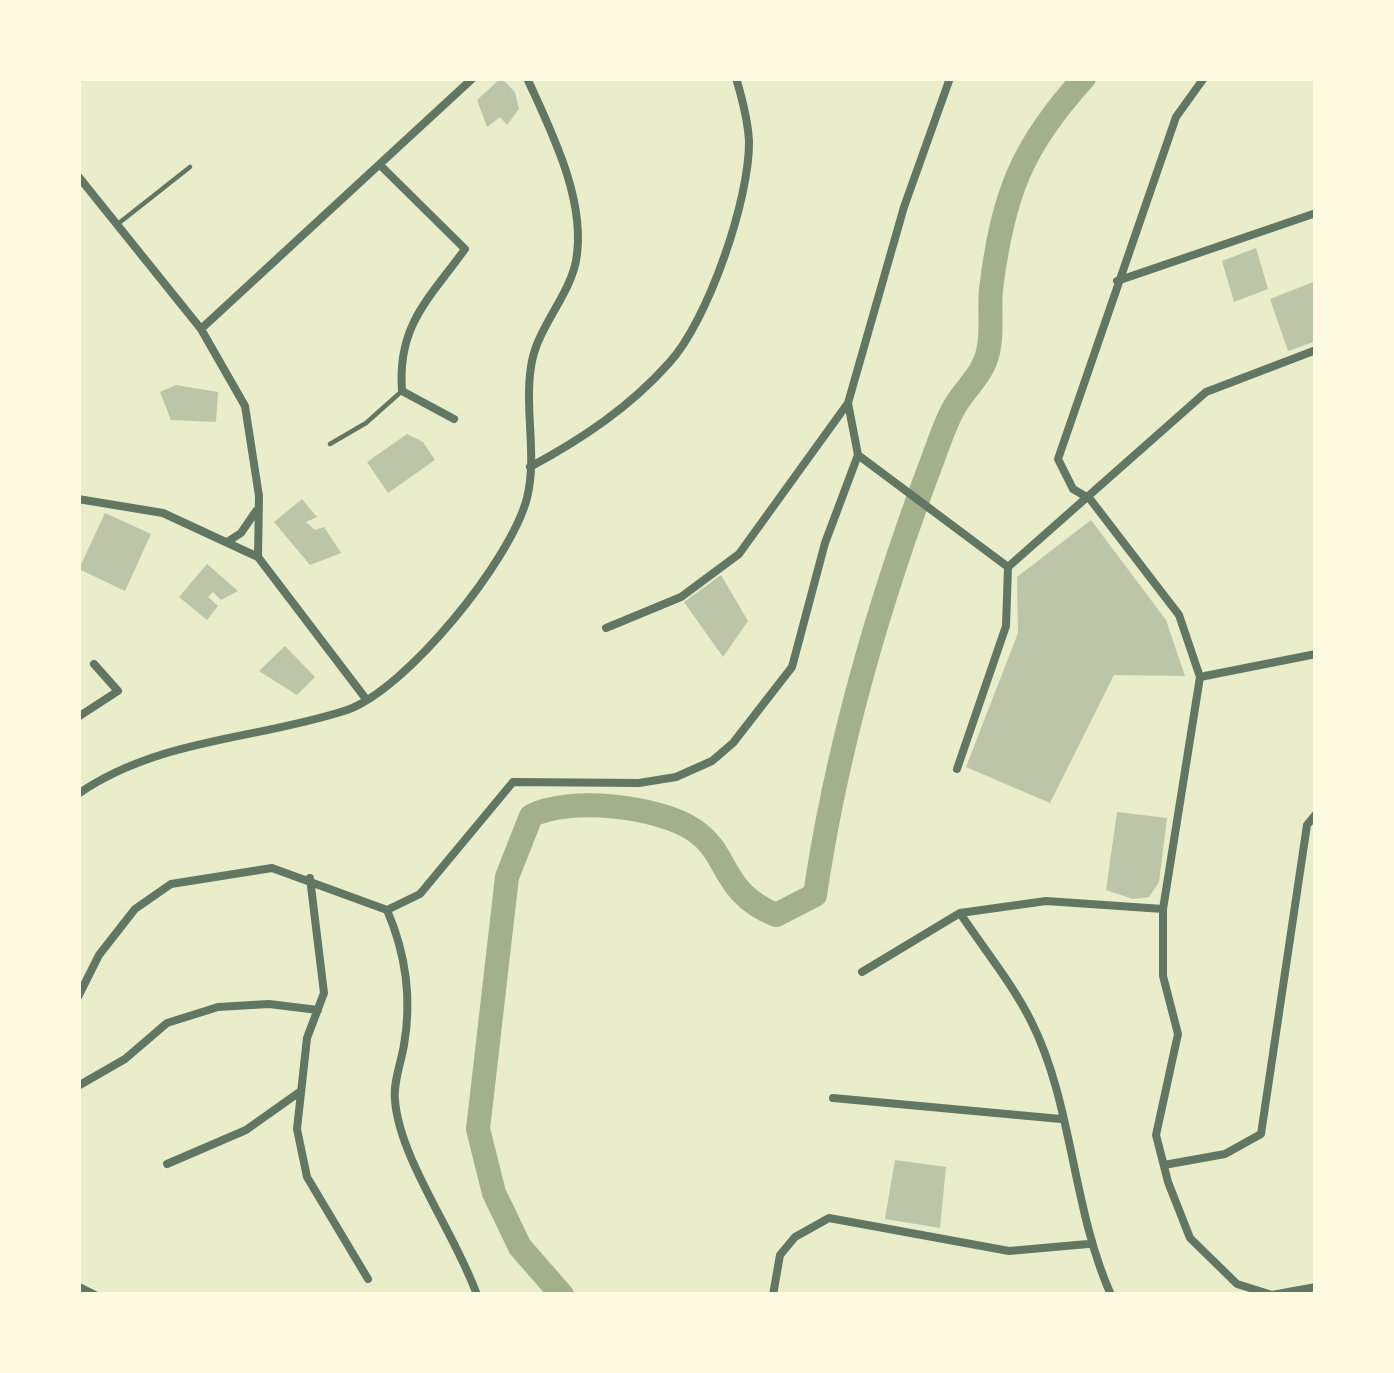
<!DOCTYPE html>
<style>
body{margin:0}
#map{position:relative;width:1394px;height:1373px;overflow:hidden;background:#e9edc9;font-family:"Exo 2",sans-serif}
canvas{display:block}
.frame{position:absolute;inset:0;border:81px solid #fefae0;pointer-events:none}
</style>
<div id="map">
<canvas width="1394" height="1373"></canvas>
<div class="frame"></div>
</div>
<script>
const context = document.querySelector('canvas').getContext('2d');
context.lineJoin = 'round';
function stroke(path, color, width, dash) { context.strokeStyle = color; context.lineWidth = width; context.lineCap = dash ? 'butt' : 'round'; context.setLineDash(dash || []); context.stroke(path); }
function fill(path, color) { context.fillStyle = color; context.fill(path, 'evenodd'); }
const river = new Path2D(`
 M562 1295 520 1247 494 1193 478 1129 507 877 531 816C569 796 658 806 694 830 731 855 719 891 776 915L815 895C837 746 880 598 934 456 940 440 946 421 955 406 966 387 983 375 988 352 993 332 989 309 991 289 1003 195 1021 147 1084 78`);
const building = new Path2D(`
 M501 78 515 92 519 109 507 125 500 117 487 127 477 100Z
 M1256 248 1268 289 1234 302 1222 261Z
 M1316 281V341L1288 351 1270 299Z
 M176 385 218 392 216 422 171 420 160 392Z
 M407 434 423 442 435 460 388 493 367 462Z
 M302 499 317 517 306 522 315 530 324 527 341 553 310 565 274 522Z
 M105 513 151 534 125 591 79 569Z
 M1091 520 1166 620 1185 676 1114 675 1050 803 966 767 1018 633 1017 577Z
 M207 564 238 591 221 600 213 592 208 597 218 606 207 620 179 597Z
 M721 575 748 621 723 657 684 602Z
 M285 646 315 677 297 695 259 671Z
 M1117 812 1167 818 1159 882 1149 897 1133 899 1106 890Z
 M895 1160 946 1167 940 1228 885 1219Z`);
const service = new Path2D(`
 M119 223 190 167
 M330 444 366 423 402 391`);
const minor = new Path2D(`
 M950 78 904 207 848 403 858 455 1008 567
 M1204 78 1176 117 1058 459 1073 489 1090 499 1179 615 1200 677 1163 909V976L1178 1034 1156 1135 1168 1182 1190 1238 1237 1284 1272 1295 1316 1287
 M380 165 465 249C429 299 397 325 402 391L454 419
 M78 176 201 329 245 406 259 496 258 557
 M1117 281 1316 213
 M201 329 473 78
 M530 467C582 439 630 407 669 363 708 321 750 198 749 141 748 120 742 98 736 78
 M78 499 163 513 258 557 366 699
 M227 542 241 533 256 511
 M1008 567 1206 392 1316 350
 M606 628 681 597 739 554 848 403
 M1200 677 1316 654
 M78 717 118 691 94 664
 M957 769 1006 626 1008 567
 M78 794C159 738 256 740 347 710 407 689 511 560 527 498 538 454 523 406 532 361 539 326 569 296 576 261 587 201 551 131 527 78
 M310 878 324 993 307 1038 297 1129 307 1177 368 1279
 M387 910 420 894 513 782 639 783 676 777 712 761 733 743 792 667 825 543 858 455
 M387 910C406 954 412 999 404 1045 401 1063 393 1083 395 1100 399 1158 456 1235 477 1295
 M960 913C983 948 1012 983 1031 1021 1073 1104 1072 1208 1111 1295
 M862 972 960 913 1046 901 1163 909
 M78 997 99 955 135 909 171 884 272 868 387 910
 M78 1086 125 1059 167 1023 218 1007 269 1004 318 1010
 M833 1098 1061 1119
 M167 1164 246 1130 301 1091
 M1164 1165 1225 1154 1261 1134 1307 825 1316 814
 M773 1295 780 1255 795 1237 829 1218 1009 1251 1088 1244`);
const tertiary = new Path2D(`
 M78 1287 94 1295`);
stroke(river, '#a3b18a', 24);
fill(building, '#bcc5a7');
stroke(service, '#617663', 4.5);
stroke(minor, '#617663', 8);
stroke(tertiary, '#617663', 9);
</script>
